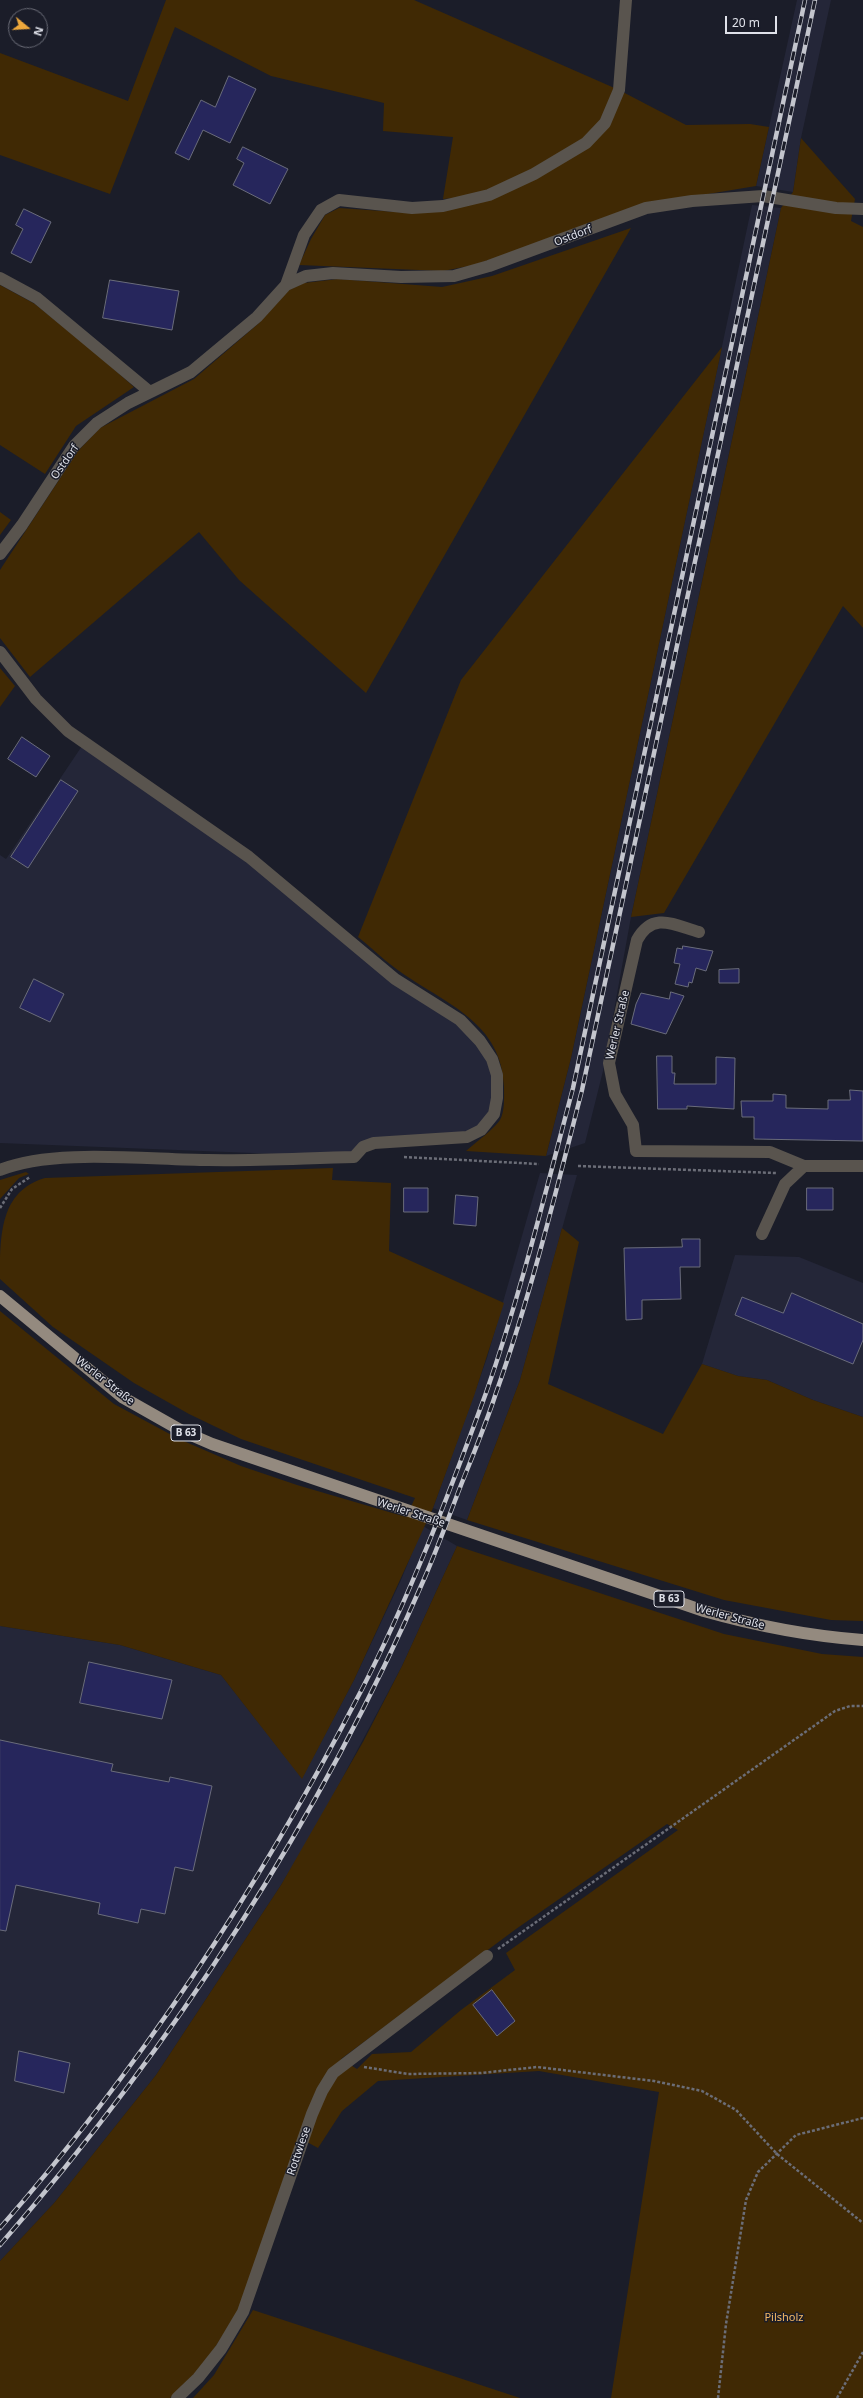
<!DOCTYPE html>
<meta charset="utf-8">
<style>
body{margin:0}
#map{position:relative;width:863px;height:2398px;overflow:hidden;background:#1b1d29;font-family:"Noto Sans",sans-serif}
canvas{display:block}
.north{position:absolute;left:8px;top:8px;width:40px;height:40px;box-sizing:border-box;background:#1b1d29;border:1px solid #696b76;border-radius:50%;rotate:108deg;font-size:11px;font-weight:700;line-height:16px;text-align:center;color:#dfe1e9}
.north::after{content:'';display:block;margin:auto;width:14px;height:18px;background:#eea83c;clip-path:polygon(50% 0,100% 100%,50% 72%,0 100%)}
.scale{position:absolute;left:725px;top:16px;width:52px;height:18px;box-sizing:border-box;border:2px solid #dfe1e9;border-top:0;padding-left:5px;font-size:12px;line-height:14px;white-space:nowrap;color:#dfe1e9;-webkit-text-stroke:3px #1b1d29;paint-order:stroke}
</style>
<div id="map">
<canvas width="863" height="2398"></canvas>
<div class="north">N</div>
<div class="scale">20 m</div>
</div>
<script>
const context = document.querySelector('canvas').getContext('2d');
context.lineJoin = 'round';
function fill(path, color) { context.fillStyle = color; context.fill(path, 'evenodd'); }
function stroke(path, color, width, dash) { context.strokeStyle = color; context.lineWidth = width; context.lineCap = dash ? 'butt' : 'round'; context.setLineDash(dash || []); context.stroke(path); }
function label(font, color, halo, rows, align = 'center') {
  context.font = font + ' "Noto Sans",sans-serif'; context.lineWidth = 3; context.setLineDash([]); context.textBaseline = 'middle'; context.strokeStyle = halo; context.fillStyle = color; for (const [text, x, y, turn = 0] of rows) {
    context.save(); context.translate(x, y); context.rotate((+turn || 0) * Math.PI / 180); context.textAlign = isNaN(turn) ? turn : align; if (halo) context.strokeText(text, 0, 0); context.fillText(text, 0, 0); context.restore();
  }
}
const built = new Path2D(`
 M797 0H831L801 138 793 192 756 186Z
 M752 205 781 208 631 917 603 1071 585 1143 546 1156 571 1058Z
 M84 743 249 857 369 957 460 1020 492 1059 497 1098 481 1130 388 1141 354 1157 0 1143V855L6 859Z
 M540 1173 577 1175 520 1380 467 1520 433 1508 487 1358Z
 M735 1255 799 1257 863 1283V1417L813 1400 767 1380 738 1376 702 1364Z
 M423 1526 457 1546 402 1666 319 1822 281 1885 156 2075 55 2202 0 2261V1626L120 1645 221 1675 302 1778 354 1680 401 1580Z`);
const green = new Path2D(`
 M166 0H414L619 90 686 125 750 124 769 127 756 186 636 206 510 253 474 265 443 271 299 265 311 239 325 215 339 208 411 213 491 199 586 143 489 195 443 199 453 137 383 131 384 103 271 76 175 27 110 194 0 155V53L128 101Z
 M801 138 855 199 851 221 863 227V628L843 606 664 913 631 917 781 208 793 192Z
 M631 228 366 693 239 580 199 532 30 677 0 638V570L78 451 100 428 194 379 259 323 289 290 304 283 338 279 442 287 492 276Z
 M0 285 35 304 99 356 134 387 76 426 45 474 0 445Z
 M722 347 571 1058 546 1156 466 1151C475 1143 494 1129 500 1120 505 1111 504 1097 504 1087 502 1023 448 1005 402 973 387 963 373 949 358 937L461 680Z
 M0 512 11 520 0 535Z
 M0 668 15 686 0 707Z
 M333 1168 332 1180 391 1183 389 1251 504 1303 474 1396 433 1508 354 1680 302 1779 221 1675 120 1645 0 1626V1311L114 1404 179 1439 241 1466 297 1485 406 1517 415 1498 241 1439 189 1414 134 1383 53 1327 0 1279C0 1235 0 1191 45 1178Z
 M26 1172 29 1174 19 1178 0 1199V1180Z
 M562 1228 579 1242 548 1384 663 1434 702 1364 738 1376 767 1380 813 1400 863 1417V1621L831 1620 724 1600 467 1520 520 1380Z
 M457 1546 724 1634 822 1654 863 1657V2398H611L659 2092 539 2071 378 2081 342 2111 318 2148 307 2142 238 2312 199 2372 170 2398H0V2261L55 2202 156 2075 281 1885 363 1742 402 1666ZM667 1824 678 1830 506 1953 515 1970 461 2010 411 2052 372 2054 357 2069 341 2059 516 1929Z
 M253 2310 520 2398H193L214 2375Z`);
const building = new Path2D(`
 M229 76 256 89 230 143 203 130 189 160 175 153 201 100 215 107Z
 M243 147 288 169 270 204 233 185 244 163 237 159Z
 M24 209 51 222 31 263 11 253 23 229 16 225Z
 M110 280 179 291 172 330 103 318Z
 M22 737 50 756 36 777 8 759Z
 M61 780 78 791 28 868 11 857Z
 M683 946 713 951 706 971 696 968 692 983 689 982 688 987 675 984 680 964 674 963 677 948 682 949Z
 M739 969V983H719V970Z
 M34 979 64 994 50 1022 20 1008Z
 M671 992 684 996 666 1034 631 1024 636 1004 641 993 669 999Z
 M657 1056H672V1073H675L674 1084H716V1057L735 1058 734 1109 687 1106V1109H658Z
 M850 1090 863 1091V1141L754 1139V1117H742L741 1101H773V1094L786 1095V1108L828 1109V1100H850Z
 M404 1188H428V1212H404Z
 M807 1188H833V1210H807Z
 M456 1195 478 1197 476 1226 454 1224Z
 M682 1239H700V1267H680L681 1299 642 1300V1319L626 1320 624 1248 682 1247Z
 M792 1293 863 1324V1340L853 1364 735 1315 742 1297 783 1313Z
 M89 1662 172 1680 162 1719 80 1703Z
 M0 1740 113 1764 111 1771 169 1782 170 1777 212 1786 193 1871 175 1867 165 1914 141 1909 138 1923 98 1914 100 1903 16 1885 6 1931 0 1930Z
 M492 1990 515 2021 497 2036 473 2005Z
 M19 2051 70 2063 64 2093 15 2081Z`);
const path = new Path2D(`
 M404 1157 539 1164
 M578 1166 776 1173
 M0 1208 12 1189 30 1177
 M498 1949 835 1711 850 1706H863
 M364 2067 408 2074 481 2073 537 2067 654 2081 702 2091 736 2110 777 2154 863 2223
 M718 2398 726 2324 746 2200 758 2172 796 2135 863 2118
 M837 2398 863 2352`);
const minor = new Path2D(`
 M0 278 37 298 150 392
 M286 285 306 276 333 273 401 277 454 276 489 266 646 208 692 201 763 196 836 208 863 209
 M0 554 22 525 74 446 97 423 128 403 191 372 257 317 286 285 304 235 321 210 339 200 412 208 443 206 489 195 534 174 586 143 605 123 619 90 626 0
 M0 652 36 699 68 731 249 857 395 979 460 1020 480 1041 492 1059 497 1075V1098L494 1114 481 1130 467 1137 374 1143 363 1147 354 1157C305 1158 256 1161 208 1160 150 1160 52 1148 0 1170
 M699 932C674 925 653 911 637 940L609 1063 615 1094 633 1125 636 1151 770 1152 804 1166H863
 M762 1234 785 1184 804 1166
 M177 2398 198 2378 221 2349 243 2312 312 2114 322 2091 333 2073 487 1956`);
const major = new Path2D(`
 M0 1296 122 1397 182 1431 212 1444 704 1611C757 1626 809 1636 863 1640`);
const rail = new Path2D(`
 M0 2228C143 2065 261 1884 361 1691 410 1596 449 1494 486 1393 521 1293 546 1190 573 1088L805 0
 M0 2245C173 2046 320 1820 425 1577 438 1547 449 1516 461 1485 473 1455 486 1424 496 1393 531 1294 556 1192 582 1090L815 0`);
const shields = [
 [186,1433,30],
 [669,1599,30]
];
const shieldNames = [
 ["B 63",186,1433],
 ["B 63",669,1599]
];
const streetNames = [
 ["Ostdorf",573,236,-21],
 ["Ostdorf",65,462,-55],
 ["Werler Straße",618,1025,-77],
 ["Werler Straße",105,1381,38],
 ["Werler Straße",411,1513,18],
 ["Werler Straße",730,1617,15],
 ["Rottwiese",299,2151,-71]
];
const parkNames = [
 ["Pilsholz",784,2318]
];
fill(built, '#242638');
fill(green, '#402904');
fill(building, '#26265c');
stroke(building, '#6a6c7b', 1);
stroke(path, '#6b6d77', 2.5, [3, 2]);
stroke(minor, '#59544e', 12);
stroke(major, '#948a7f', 12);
stroke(rail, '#c3c5cd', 4.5);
stroke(rail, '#1b1d29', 3, [9]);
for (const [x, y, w] of shields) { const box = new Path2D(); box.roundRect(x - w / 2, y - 8, w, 16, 3); context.fillStyle = '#1b1d29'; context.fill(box); stroke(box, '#dfe1e9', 1); }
label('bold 10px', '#dfe1e9', null, shieldNames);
label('11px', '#dfe1e9', '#1b1d29', streetNames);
label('11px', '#f6b964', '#1b1d29', parkNames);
</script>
